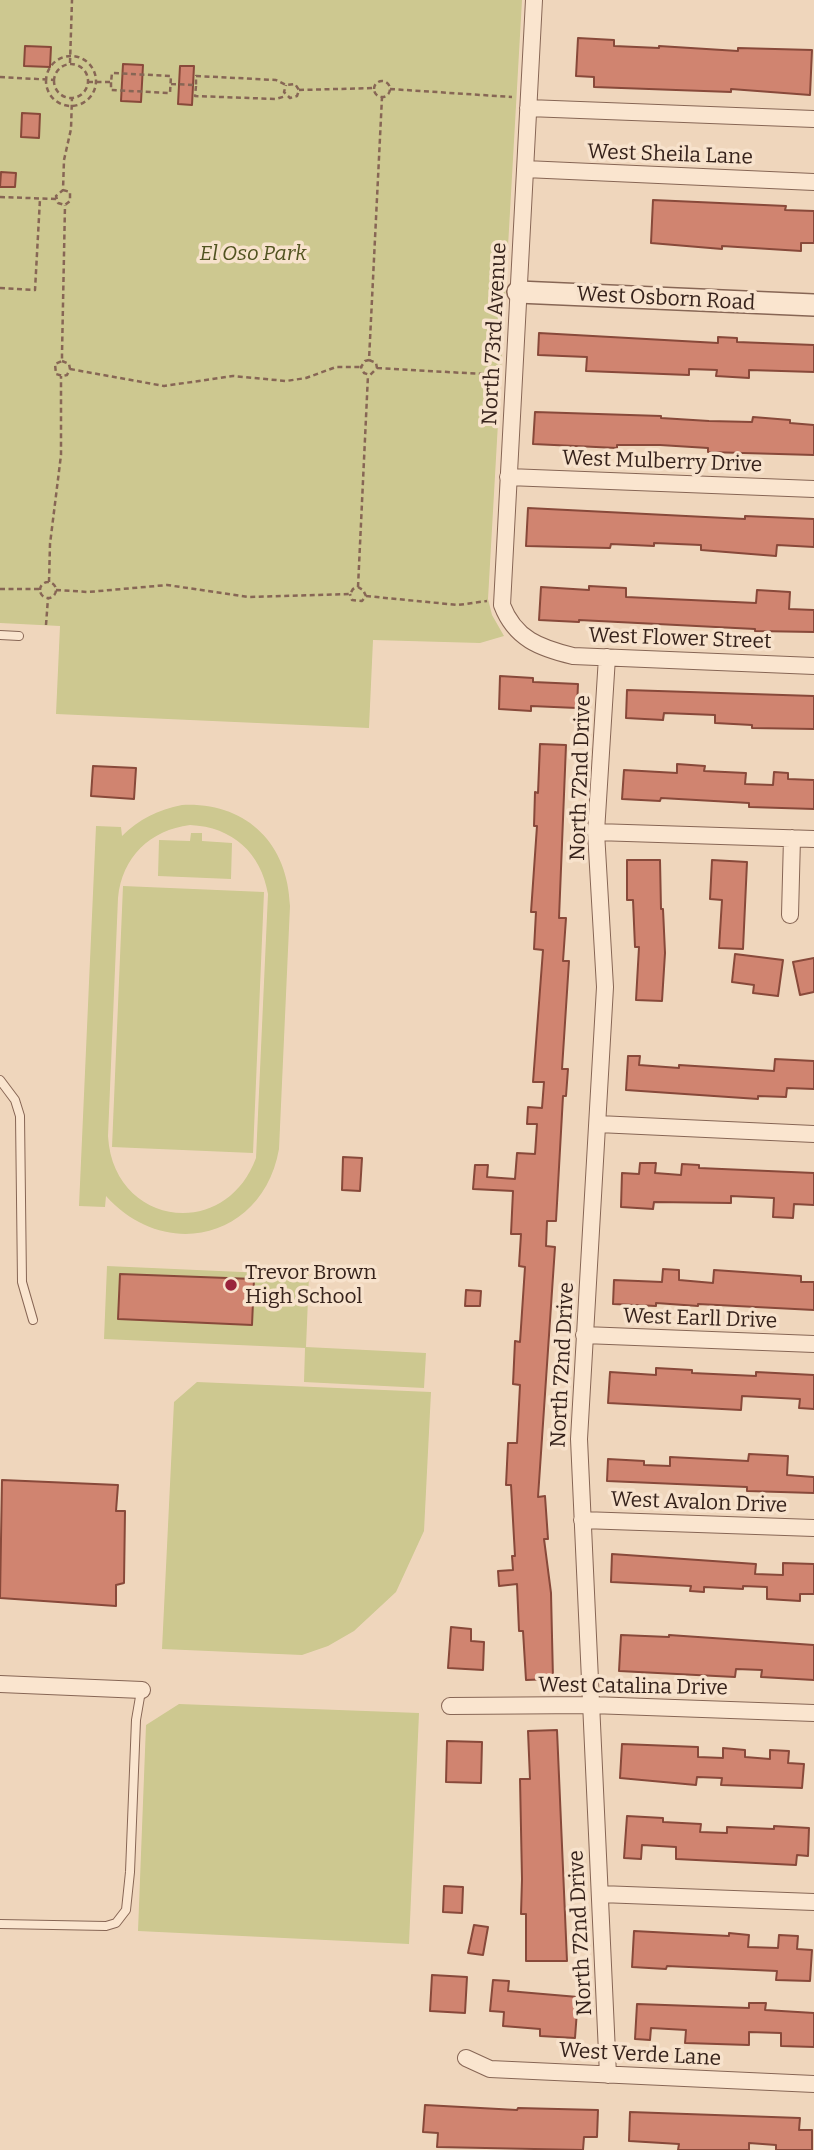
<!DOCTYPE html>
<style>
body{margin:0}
canvas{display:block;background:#efd6bc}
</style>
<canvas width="814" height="2150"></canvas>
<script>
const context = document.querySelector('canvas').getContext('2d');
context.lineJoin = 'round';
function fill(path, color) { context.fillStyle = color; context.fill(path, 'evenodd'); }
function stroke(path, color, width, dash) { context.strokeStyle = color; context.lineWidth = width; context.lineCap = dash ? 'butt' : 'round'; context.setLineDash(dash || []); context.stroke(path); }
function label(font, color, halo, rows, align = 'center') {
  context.font = font + ' Bitter,serif'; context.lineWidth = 7; context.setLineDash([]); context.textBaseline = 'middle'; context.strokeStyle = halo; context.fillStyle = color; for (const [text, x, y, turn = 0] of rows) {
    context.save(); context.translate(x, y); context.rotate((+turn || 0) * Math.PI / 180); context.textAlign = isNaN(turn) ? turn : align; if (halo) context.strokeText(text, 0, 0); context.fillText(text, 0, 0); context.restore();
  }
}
const green = new Path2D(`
 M0 0H522L488 599 492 615 504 636 480 643 373 640 369 728 56 714 60 626 0 623Z
 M182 805C245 802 288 842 290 906L279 1149C263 1239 165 1262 106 1196L105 1207 79 1206 96 826 121 827 122 836C139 819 158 810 182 805ZM190 825C233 827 261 853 268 894L256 1158C225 1242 113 1226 108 1136L118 898C122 857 150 830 190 825Z
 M191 833H202V841L232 843 231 879 158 876 159 840 190 841Z
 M123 886 264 892 253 1153 112 1147Z
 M107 1266 309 1275 306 1347 426 1353 424 1388 304 1382 305 1348 104 1339Z
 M197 1382 431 1392 424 1531 396 1592 354 1631 328 1646 302 1655 162 1649 174 1402Z
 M179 1704 419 1713 409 1944 138 1931 146 1725Z`);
const building = new Path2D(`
 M578 38 614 40V46L659 48V46L738 51V48L812 50 810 95 731 89V92L594 87V77L576 76Z
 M25 46 51 47 50 67 24 66Z
 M123 64 143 65 141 102 121 101Z
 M180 66H194L192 105 178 104Z
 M22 113 40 114 39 138 21 137Z
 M1 172 16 173 15 187H0Z
 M653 200 786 206 785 210 814 211V243H801V251L722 246V249L651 243Z
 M539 333 718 343V337L737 338V342L814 345V372L749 370V378L716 376 717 370 689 369V375L586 371 587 357 538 355Z
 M535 412 661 416V418L709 421 752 422 753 417 790 420V423L814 425V455L708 452V448L660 445H617V448L533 444Z
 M528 508 745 519V516L814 519V547L777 545 776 556 701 550V545L654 543V546L611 544 610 548 526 546Z
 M589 586 626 588V597L756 603 757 590 790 592 789 609 814 610V632L755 631V629L579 620V622L539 620 541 587 589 590Z
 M500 676 533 678V682L578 684 577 708 531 706V711L499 709Z
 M627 690 814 696V729L752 728V725L715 723V715L664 713 663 720 626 718Z
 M540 744 566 745 559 918H566L563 961H569L562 1069H568L566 1096H563L556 1221H547L546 1246 555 1247 538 1497 545 1496 548 1539H544L551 1593 553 1679 526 1680 523 1631H519L517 1584 499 1586 498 1571 513 1570 512 1556H515L511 1485H506L508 1443H517L520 1385 513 1384 515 1341 520 1342 525 1267 519 1266 521 1234H511L513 1191 473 1189 475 1165H488L487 1177 515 1179 517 1153 535 1154 537 1124H527L528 1107 542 1108 544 1082H533L543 950 534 949 536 912H531L537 826H534L535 792 538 793Z
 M677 764 705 766 704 771 746 773 745 784 773 785 774 772 788 773V779L814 780V809L749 807V803L661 798 660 801 622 799 624 770 677 773Z
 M93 766 136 768 134 799 91 796Z
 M627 860H660L661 909H663L665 953 662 1001 636 1000 639 947H635L633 900H627Z
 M712 860 747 862 743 949 719 948 722 900 710 899Z
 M735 954 783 960 778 996 753 993 754 985 732 982Z
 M814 958V992L800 995 793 962Z
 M628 1056H640L639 1065 679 1068V1065L774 1071 775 1059 814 1061V1089L787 1088 786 1097 758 1096V1099L626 1090Z
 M343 1157 362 1158 360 1191 342 1190Z
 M640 1163H656L655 1173 681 1175 682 1164 699 1165V1168L814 1173V1205L794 1204 793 1218 773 1217 774 1198 731 1196V1203L654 1202 653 1209 621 1207 622 1173 639 1174Z
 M663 1269 679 1270V1280L713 1283 714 1270 801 1276V1282H814V1310L698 1304V1306L656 1303V1306L613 1304 614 1280 662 1282Z
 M120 1274 254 1279 252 1325 118 1319Z
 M466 1290 481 1291 480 1306H465Z
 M656 1368 692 1370V1373L756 1376V1372L814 1375V1409L799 1408 800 1399 742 1396 741 1410 608 1403 610 1372 656 1375Z
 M749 1454 788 1456 787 1475 814 1477V1493L747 1491V1487L607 1481 608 1459 644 1461V1465L670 1466V1457L748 1461Z
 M2 1480 118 1485 116 1511H125L124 1583 116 1585V1606L0 1598Z
 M612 1554 756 1564 755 1574 783 1575V1563L814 1564V1594H800V1601L767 1599V1587L743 1586V1589L704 1587V1592L690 1591 691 1586 611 1582Z
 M451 1627 471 1629V1641L484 1642 483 1670 448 1668Z
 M621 1635 669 1637V1635L814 1645V1680L761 1677 762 1670 736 1669 735 1677 619 1671Z
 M557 1730 567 1961H526V1914H521L522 1879 520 1779H530L528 1731Z
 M447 1741 482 1742 481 1783 446 1782Z
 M622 1744 698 1747V1757L723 1758V1748L745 1750V1757L770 1759V1750L789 1751 788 1763 804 1764 802 1788 721 1785 722 1778 697 1777 696 1785 620 1778Z
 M627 1816 663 1818V1822L701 1824 700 1832 727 1833V1827L774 1829V1826L809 1828 808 1856 797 1855 796 1865 676 1859V1847L642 1845 641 1859 624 1858Z
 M444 1886 463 1887 462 1913 443 1912Z
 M474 1925 488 1927 483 1955 468 1953Z
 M634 1931 729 1936V1933L749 1935 748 1947 778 1948 779 1935 798 1936 797 1949 812 1950 810 1981 776 1980 777 1971 667 1966 666 1969 632 1967Z
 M432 1975 467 1977 465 2013 430 2011Z
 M493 1980 509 1981 508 1991 578 1997 575 2038 540 2036V2029L503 2026 504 2012 490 2011Z
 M749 2003H766L765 2010 814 2013V2047L781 2046V2033L749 2032V2045L685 2043 686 2030 651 2028 650 2040 635 2039 637 2004 749 2008Z
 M425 2105 517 2110 518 2108 598 2110 597 2137H584L583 2150 437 2147 438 2133 423 2132Z
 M630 2112 800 2118 799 2130H812V2150H776V2145L749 2143V2150H678L679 2144 629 2141Z`);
const path = new Path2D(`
 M46 81a25 25 0 1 1 50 0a25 25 0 1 1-50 0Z
 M70 63 72 0
 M54 81a17 17 0 1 1 34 0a17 17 0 1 1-34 0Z
 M0 77 55 80
 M374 89a8 8 0 1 1 16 0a8 8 0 1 1-16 0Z
 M88 82H111L112 73 171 76 170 93 111 90V82
 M171 84 196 85V76L276 80 286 85 295 84 299 90 297 96 290 98 284 92 286 85
 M196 86 195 96 276 99 286 96
 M390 89 512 97
 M299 90 375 88
 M63 190 70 192V201L65 205 58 203 56 196 63 190 64 160 71 129 72 97
 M0 197 56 199
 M0 288 35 290 40 199
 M369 360 376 363 377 368 370 375 364 373 361 367 365 361 369 360 382 97
 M62 361 69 364 70 369 67 375 63 376 56 374 55 364 62 361V354L65 205
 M377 368 500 375
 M70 369 164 386 233 376 286 381 306 378 336 367H361
 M49 582 50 544 61 455V376
 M40 590a8 8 0 1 1 16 0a8 8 0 1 1-16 0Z
 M358 587 368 375
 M0 589H39
 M56 590 88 592 167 585 248 597 350 594 353 589 358 587 363 590 366 596 362 601 352 600 350 594
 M366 596 458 605 487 601
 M46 625 48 598`);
const service = new Path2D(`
 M0 635 19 636
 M0 1080 15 1100 20 1116 22 1282 33 1320
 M0 1924 106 1926 116 1923 126 1910 130 1872 136 1720 141 1691`);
const minor = new Path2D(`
 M534 0 502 605C515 639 540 648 573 656L814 666
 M528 108 814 119
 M525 169 814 182
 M508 477 814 489
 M607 657 596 832 605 987 579 1439 608 2075
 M596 832 814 839
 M790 915 792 838
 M598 1124 814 1134
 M584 1335 814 1344
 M582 1520 814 1528
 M0 1684 142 1690
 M450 1706 591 1705 814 1713
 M600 1894 814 1902
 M466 2058 490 2069 814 2084`);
const tertiary = new Path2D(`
 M518 292 814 305`);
const markers = [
 [231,1285,7,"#99233b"]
];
const streetNames = [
 ["West Sheila Lane",670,155,2],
 ["West Osborn Road",666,299,3],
 ["North 73rd Avenue",495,334,-87],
 ["West Mulberry Drive",662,462,2],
 ["West Flower Street",680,639,2],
 ["North 72nd Drive",581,778,-88],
 ["West Earll Drive",700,1319,2],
 ["North 72nd Drive",563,1365,-87],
 ["West Avalon Drive",699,1503,2],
 ["West Catalina Drive",633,1687,1],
 ["North 72nd Drive",581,1933,-93],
 ["West Verde Lane",640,2055,3]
];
const parkNames = [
 ["El Oso Park",253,254]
];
const poiNames = [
 ["Trevor Brown",245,1273],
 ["High School",245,1297]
];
fill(green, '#cdc890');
fill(building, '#d08470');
stroke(building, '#88493a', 2);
stroke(service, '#876655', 10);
stroke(minor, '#876655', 18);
stroke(tertiary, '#876655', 24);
stroke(path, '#876655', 2.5, [5, 3.5]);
stroke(service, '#fae5cf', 8);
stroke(minor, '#fae5cf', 16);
stroke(tertiary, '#fae5cf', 21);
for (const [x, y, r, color] of markers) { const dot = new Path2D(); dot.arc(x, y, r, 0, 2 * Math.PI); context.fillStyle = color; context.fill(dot); stroke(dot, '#f7e2cc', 2.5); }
label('21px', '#36221b', '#f7e2cc', streetNames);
label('italic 21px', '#515320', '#f7e2cc', parkNames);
label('21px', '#36221b', '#f7e2cc', poiNames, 'left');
</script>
